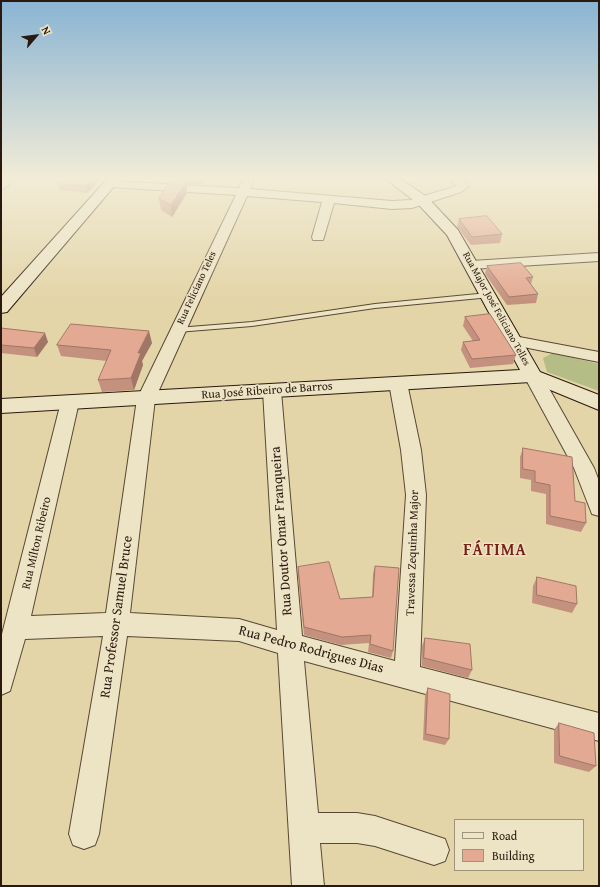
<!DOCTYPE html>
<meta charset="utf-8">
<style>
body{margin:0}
#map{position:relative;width:600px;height:887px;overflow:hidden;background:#e3d5a7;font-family:"Gentium Book Plus",serif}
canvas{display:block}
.frame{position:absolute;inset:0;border:2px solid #29190e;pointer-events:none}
.legend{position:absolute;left:454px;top:819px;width:130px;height:52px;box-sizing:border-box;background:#ede4c6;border:1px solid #9f937c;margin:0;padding:5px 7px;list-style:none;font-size:12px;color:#29190e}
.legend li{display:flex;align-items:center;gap:8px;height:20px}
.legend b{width:20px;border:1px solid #9f937c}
.north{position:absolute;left:16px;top:16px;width:40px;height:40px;-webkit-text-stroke:3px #ede4c6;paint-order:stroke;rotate:62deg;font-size:11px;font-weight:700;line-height:16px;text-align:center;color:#29190e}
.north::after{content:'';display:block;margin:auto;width:14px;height:18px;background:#29190e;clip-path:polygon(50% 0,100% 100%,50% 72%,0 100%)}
</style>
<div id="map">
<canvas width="600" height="887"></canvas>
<div class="frame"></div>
<ul class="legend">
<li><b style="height:5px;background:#ede4c6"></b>Road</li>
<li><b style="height:11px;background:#e4a992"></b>Building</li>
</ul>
<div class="north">N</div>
</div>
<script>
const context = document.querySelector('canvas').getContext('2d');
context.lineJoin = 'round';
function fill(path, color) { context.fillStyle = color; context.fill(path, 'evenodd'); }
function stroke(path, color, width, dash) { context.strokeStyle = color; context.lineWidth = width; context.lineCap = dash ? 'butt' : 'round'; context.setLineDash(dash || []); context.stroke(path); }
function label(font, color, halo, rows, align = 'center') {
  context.font = font + ' "Gentium Book Plus",serif'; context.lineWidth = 3; context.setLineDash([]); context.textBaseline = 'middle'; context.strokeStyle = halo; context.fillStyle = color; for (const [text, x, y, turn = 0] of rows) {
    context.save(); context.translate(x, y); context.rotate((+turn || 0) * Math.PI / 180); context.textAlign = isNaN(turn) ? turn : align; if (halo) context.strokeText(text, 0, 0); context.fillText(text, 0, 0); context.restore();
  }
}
const green = new Path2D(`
 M553 353 599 364V391L547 372 543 358Z`);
const lane = new Path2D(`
 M488 293 492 295 491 297 375 308 252 326 177 332 173 330 177 328 252 322 375 304Z`);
const street = new Path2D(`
 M4 177H16L5 188 1 189V180Z
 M244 177H255L250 189 392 201 411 200 456 186 449 177H462L468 187 461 192 412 208 392 209 334 203 324 237 323 240H313L312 237 322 202 247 196 155 399 130 613 239 619 277 630 263 391 266 387 272 385 278 387 281 391 302 636 395 661 406 495 401 450 389 383 392 379 398 377 404 379 407 383 421 450 426 495 420 667 599 713V741L304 661 318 813H357L375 816 445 839 449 850 445 861 434 865 375 846 357 843H320L324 886H292L278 653 239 641 127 636 99 834 95 845 84 849 73 845 69 834 103 636 25 639 10 691 1 695V638L61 402 64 398 70 396 76 398 79 402 31 616 106 613 137 399 236 195 111 187 107 186 105 184 107 182 111 181 239 188Z
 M599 253V261L471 269 466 268 464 265 466 262 471 261Z
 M514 336 599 352V362L508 344 506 341 508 338Z
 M533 371 539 372 542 376 594 468 599 481V516L592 514 574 468 524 376 527 372Z`);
const secondary = new Path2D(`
 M109 177H122L7 312 1 313V297Z
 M383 177H398L427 197 458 230 540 372 599 395V410L531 382 1 413V399L520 370 447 235 417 203Z`);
const wall = new Path2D(`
 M63 177H102L99 181 87 193 60 190 58 184Z
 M176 177H205L202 184H186L187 193 172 217 161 210 159 199 177 181Z
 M459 219 502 234 500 243 471 245 457 227Z
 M487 266 533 277 531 284 538 294 536 303 507 305 485 274Z
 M465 317 516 355 513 364 470 368 461 350 463 342 473 341 463 326Z
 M1 328 48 342 37 357 1 353Z
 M152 343 142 361 143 365 134 390 102 392 98 380 107 361 61 356 57 345Z
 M523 448 575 501 586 523 581 532 546 524V494L531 491V480L520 478V457Z
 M375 566 393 651 391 658 368 652 369 643 341 645 304 635 298 575V567L340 599 372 597 373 574Z
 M537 577 577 604 572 613 532 603 533 586Z
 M425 638 472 670 468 678 422 666V646Z
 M428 688 449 739 445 745 423 740 425 695Z
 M559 723 596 766 589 772 554 763V730Z`);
const shadedWall = new Path2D(`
 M95 177H102L99 181 87 193 85 186Z
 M201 177H205L202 184Z
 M186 182 187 193 172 217 171 205Z
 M149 331 152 343 142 361 143 365 134 390 131 378 138 353Z
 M45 333 48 342 37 357 34 348Z`);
const building = new Path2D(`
 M63 177H95L85 186 58 184Z
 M170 181 186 182 171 205 159 199Z
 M487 216 502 234 472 237 459 219Z
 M521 263 533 277 526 278 538 294 509 297 487 266Z
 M490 314 516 355 472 359 463 342 480 340 465 317Z
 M71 324 149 331 138 353H141L131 378 98 380 111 350 57 345Z
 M1 328 45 333 34 348 1 345Z
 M523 448 572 457 575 501 585 503 586 523 550 516V485L535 482V471L523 469Z
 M329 562 340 599 373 597 375 566 399 568 393 651 370 644 371 635 342 637 304 627 298 567Z
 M537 577 576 586 577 604 537 595Z
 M425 638 470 644 472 670 424 658Z
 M428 688 450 694 449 739 426 734Z
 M559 723 594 733 596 766 560 756Z`);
const farStreetnames = [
 ["Rua Feliciano Teles",197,288,-65],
 ["Rua Major José Feliciano Telles",496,309,61]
];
const streetNames = [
 ["Rua José Ribeiro de Barros",267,391,-4],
 ["Rua Mílton Ribeiro",37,543,-77],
 ["Travessa Zequinha Major",413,553,-88]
];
const nearStreetnames = [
 ["Rua Doutor Omar Franqueira",282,531,-94],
 ["Rua Professor Samuel Bruce",117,617,-82],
 ["Rua Pedro Rodrigues Dias",311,650,15]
];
const districtNames = [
 ["FÁTIMA",495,551]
];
fill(green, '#b5bd86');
stroke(lane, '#584834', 2);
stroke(street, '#584834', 2);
stroke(secondary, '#29190e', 2);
fill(lane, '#ede4c6');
fill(street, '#ede4c6');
fill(secondary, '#ede4c6');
fill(wall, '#c4917e');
fill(shadedWall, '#a07666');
fill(building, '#e4a992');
stroke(building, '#a07666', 1);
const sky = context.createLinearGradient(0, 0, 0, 302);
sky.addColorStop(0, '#89b4d3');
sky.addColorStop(0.59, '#f2ecd7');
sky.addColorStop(1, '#f2ecd700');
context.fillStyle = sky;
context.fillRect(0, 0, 600, 302);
label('10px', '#29190e', '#ede4c6', farStreetnames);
label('12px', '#29190e', '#ede4c6', streetNames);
label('14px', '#29190e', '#ede4c6', nearStreetnames);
context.letterSpacing = '1px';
label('bold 16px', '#7a1f14', '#ede4c6', districtNames);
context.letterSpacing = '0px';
</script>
